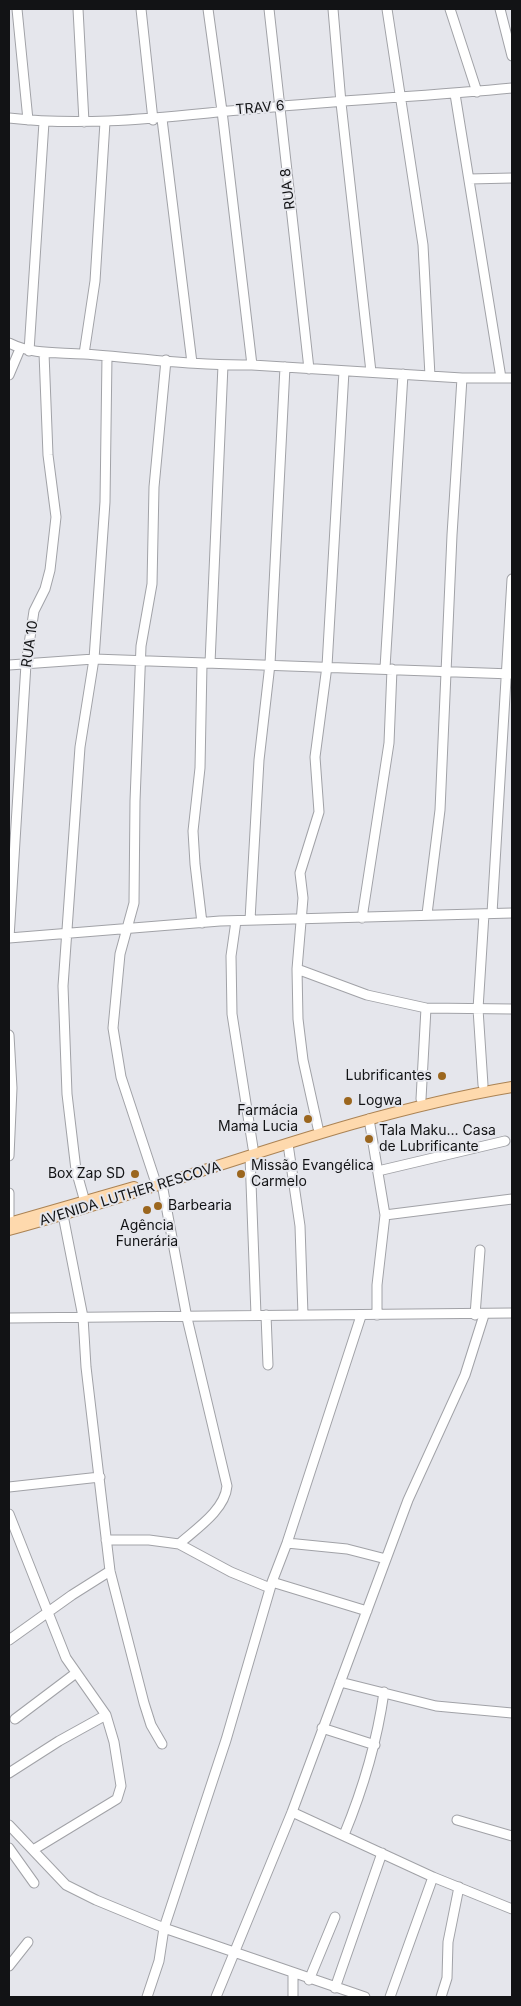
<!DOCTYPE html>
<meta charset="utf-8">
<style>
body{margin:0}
#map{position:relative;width:521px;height:2006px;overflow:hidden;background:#e5e6ec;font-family:Inter,sans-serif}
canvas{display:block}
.frame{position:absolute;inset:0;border:10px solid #121315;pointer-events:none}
</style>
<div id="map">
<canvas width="521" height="2006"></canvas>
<div class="frame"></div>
</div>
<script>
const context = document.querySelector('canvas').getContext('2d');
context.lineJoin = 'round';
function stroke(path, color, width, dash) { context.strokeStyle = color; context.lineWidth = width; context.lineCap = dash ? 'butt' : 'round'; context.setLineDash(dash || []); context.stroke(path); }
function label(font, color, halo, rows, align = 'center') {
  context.font = font + ' Inter,sans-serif'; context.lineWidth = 4; context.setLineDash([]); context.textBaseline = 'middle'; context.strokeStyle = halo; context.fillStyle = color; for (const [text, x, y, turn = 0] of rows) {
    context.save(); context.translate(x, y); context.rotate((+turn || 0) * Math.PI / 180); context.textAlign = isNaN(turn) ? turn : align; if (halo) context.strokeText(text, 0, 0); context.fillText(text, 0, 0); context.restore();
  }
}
const minor = new Path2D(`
 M17 9 28 120
 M78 9 84 122
 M141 9 153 120
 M208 9 222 111 252 365
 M269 9 309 369
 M333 9 341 103 371 372
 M387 9 423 245 430 376
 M450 9 477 92
 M500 9 512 56
 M455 94 501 378
 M9 118C94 128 177 115 262 108 346 100 429 96 512 88
 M162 119 192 363
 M469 179 512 178
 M9 343C33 355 57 352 84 354 140 358 196 366 252 365L462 378H512
 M29 351 44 122
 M84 354 95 281 105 122
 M9 375 20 349
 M210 663 223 365
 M202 664 200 768 193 831 195 864 202 923
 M9 665 94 659 512 674
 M385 668 403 374
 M492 913 512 579
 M427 914 440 810 452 535 462 378
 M362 918 389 743 392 669
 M250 920 259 760 270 664 285 367
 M236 921 231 956 232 1014 253 1148
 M9 938 26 664 34 611 45 589 50 570 56 517 48 455 44 353
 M9 938 220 921 512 913
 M297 969 367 995 426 1008 512 1009
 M9 1035 12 1088 9 1156
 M483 1085 478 1009 484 914
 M421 1099 426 1008
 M369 1119 385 1215 377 1285V1315
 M318 1128 303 1060 298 1019 297 969 303 898 300 873 319 812 315 757 327 666 344 371
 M288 1144 300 1226 303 1315
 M250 1156 256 1315
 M378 1171 505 1141
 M155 1180 121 1077 113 1028 120 954 134 903 135 801 141 646 152 584 154 487 166 360
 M162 1184 187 1318 227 1486C225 1510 196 1529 179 1544
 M9 1193V1223
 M85 1202 76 1170 67 1094 63 986 80 747 94 659 105 502 107 356
 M63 1215 83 1317 86 1367 110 1571 144 1703 151 1725 162 1744
 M385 1215 512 1199
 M266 1315 268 1365
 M475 1315 480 1250
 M9 1318 512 1313
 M9 1487 100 1477
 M9 1514 66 1658 106 1715 114 1742 121 1786 117 1799 33 1850
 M106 1540H149L179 1544 231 1572 270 1588
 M287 1543 347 1549 386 1559
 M272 1582 367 1611
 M9 1640 72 1595 110 1571
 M340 1682 436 1706 512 1713
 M15 1719 76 1673
 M322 1728 375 1745
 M9 1773 59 1741 106 1715
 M292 1812 433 1877 512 1909
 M457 1820 512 1836
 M9 1825 66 1885 96 1900 164 1928 365 1997
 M344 1835C363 1789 377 1742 384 1692
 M9 1848 34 1883
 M9 1966 28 1942
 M293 1974V1997
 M309 1980 335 1917
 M335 1988 382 1853
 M147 1997 159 1961 164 1928 226 1740 272 1582 287 1543 361 1316
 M216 1997 292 1812 408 1500 465 1375 484 1315
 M390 1997 433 1877
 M441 1997 447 1978 448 1942 459 1887`);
const major = new Path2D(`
 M9 1223 134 1187
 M9 1230C177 1185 340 1116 512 1087`);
const markers = [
 [442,1076,5,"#9b661e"],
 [348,1101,5,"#9b661e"],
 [308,1119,5,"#9b661e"],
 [369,1139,5,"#9b661e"],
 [135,1174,5,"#9b661e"],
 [241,1174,5,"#9b661e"],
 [158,1206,5,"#9b661e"],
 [147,1210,5,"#9b661e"]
];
const streetNames = [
 ["TRAV 6",260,108,-5],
 ["RUA 8",288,189,-97],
 ["RUA 10",30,644,-82],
 ["AVENIDA LUTHER RESCOVA",130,1194,-17]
];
const poiNames = [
 ["Lubrificantes",432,1076,"right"],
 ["Logwa",358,1101],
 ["Farmácia",298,1111,"right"],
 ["Mama Lucia",298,1127,"right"],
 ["Tala Maku... Casa",379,1131],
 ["de Lubrificante",379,1147],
 ["Missão Evangélica",251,1166],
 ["Carmelo",251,1182],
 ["Box Zap SD",125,1174,"right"],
 ["Barbearia",168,1206],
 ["Agência",147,1226,"center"],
 ["Funerária",147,1242,"center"]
];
stroke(minor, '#a1a2a7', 11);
stroke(major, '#ab8354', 12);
stroke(minor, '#fff', 9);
stroke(major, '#fed9ad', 10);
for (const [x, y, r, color] of markers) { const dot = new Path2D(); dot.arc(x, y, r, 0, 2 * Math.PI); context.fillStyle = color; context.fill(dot); stroke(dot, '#e5e6ec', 2); }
label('14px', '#121315', '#e5e6ec', streetNames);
label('14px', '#121315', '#e5e6ec', poiNames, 'left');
</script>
